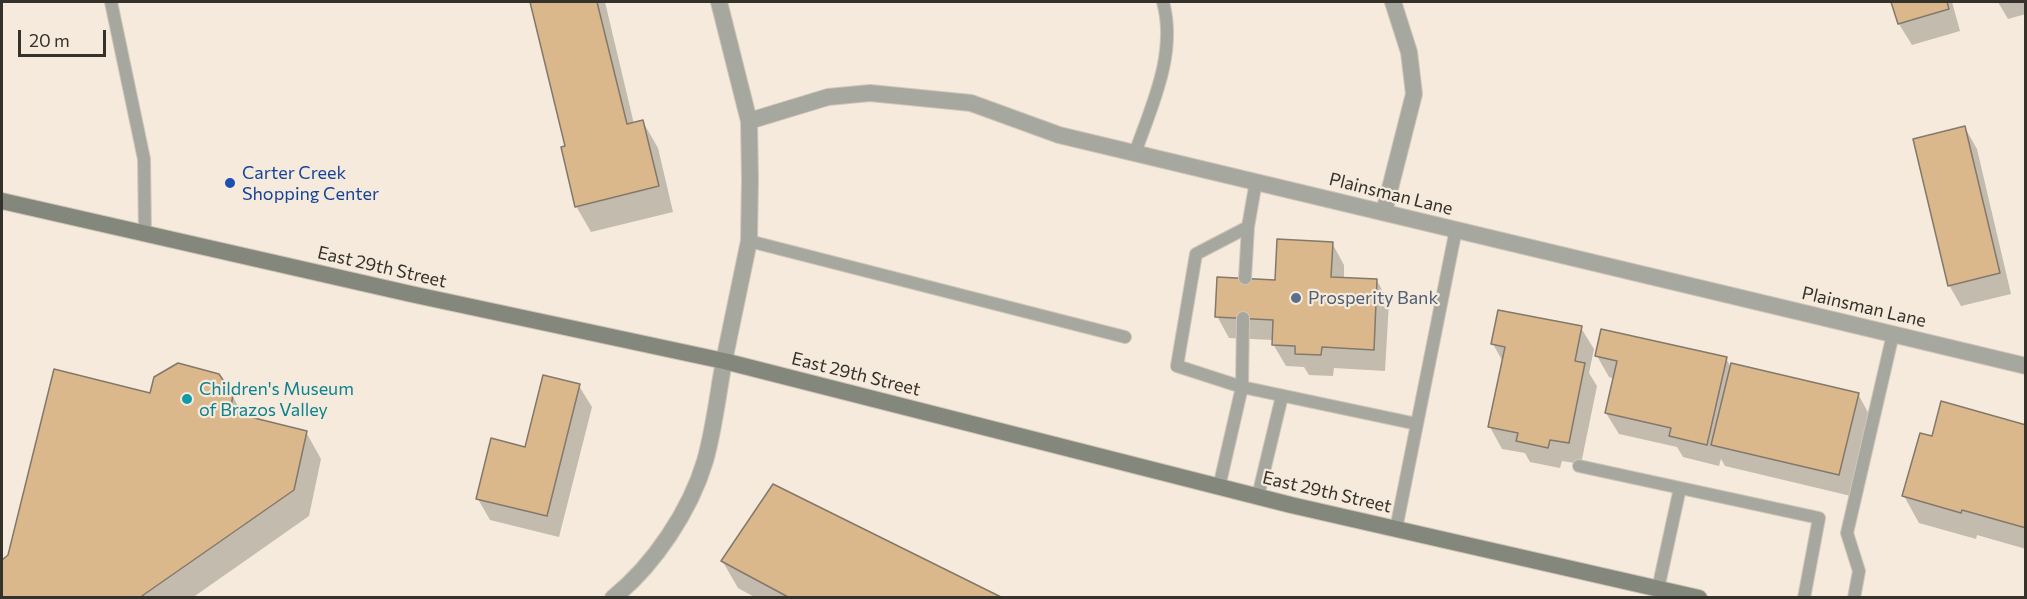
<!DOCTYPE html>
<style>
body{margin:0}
#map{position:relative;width:2027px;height:599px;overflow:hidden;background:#f5eadb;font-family:Commissioner,sans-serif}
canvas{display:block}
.frame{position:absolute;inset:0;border:3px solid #35312b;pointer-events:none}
.scale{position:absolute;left:18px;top:30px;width:88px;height:27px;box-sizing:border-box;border:3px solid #35312b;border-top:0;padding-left:8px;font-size:18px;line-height:21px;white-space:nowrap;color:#35312b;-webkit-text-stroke:4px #f5eadb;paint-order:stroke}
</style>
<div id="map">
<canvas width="2027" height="599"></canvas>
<div class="frame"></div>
<div class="scale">20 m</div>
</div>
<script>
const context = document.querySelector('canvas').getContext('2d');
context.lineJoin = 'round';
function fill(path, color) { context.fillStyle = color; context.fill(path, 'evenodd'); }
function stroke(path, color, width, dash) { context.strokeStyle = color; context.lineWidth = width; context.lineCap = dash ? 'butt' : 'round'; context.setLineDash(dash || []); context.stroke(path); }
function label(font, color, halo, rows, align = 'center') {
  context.font = font + ' Commissioner,sans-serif'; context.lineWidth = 4.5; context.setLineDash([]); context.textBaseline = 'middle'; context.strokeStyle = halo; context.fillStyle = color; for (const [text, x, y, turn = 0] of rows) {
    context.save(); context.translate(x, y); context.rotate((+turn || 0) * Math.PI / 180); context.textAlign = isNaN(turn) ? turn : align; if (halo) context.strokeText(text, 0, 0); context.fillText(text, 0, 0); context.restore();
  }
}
const shadow = new Path2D(`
 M532 2H605L634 124 643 122 658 148 673 212 591 232 576 206 567 147Z
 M1893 2H1952L1960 31 1912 45 1899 24Z
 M1998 2H2026V14L2008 19Z
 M1965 128 1977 149 2011 294 1961 306 1949 285Z
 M1332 243 1344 265V279L1377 281 1389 302 1385 371 1334 368 1333 376 1309 375 1304 367 1286 366 1273 344V340L1229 338 1217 316 1276 281Z
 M1581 328 1594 349 1589 373 1597 386 1581 464 1562 461 1560 468 1530 462 1525 453 1502 449 1490 427 1503 362 1493 344Z
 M1597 356 1726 358 1731 368 1858 394 1870 416 1851 496 1725 466 1721 459 1719 466 1683 457 1677 447 1619 434 1606 413 1614 379 1609 377Z
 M579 386 592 407 559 537 490 520 478 499 526 448Z
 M151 395H232L244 417 306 432 321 459 309 516 192 598H2V562L10 556Z
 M2026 426V549L1977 535 1976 539 1919 523 1904 496 1933 437Z
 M723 562 999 598H756L738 588Z`);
const building = new Path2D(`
 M530 2H597L627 124 643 120 659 186 575 207 561 147 565 146Z
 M1891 2H1947L1949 9 1898 24Z
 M1965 126 2000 273 1948 286 1913 139Z
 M1277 239 1333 242 1331 277 1377 279 1374 350 1322 347 1321 355 1295 354V346L1272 345 1273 320 1215 317 1217 277 1275 280Z
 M1498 310 1582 326 1575 361 1585 363 1569 443 1550 440 1548 448 1516 441 1518 433 1488 427 1505 347 1491 344Z
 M1601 329 1727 357 1707 445 1669 436 1671 428 1605 413 1617 361 1595 356Z
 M178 363 219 374 233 395 230 412 307 431 294 490 139 598H2V560L8 555 54 369 150 393 154 377Z
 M1731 363 1859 393 1839 475 1711 445Z
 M543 375 580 384 547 516 476 499 491 438 525 447Z
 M1941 401 2026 425V528L1962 510 1961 513 1902 496 1920 433 1932 436Z
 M773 484 1003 598H790L721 561Z`);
const service = new Path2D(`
 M111 2 144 159 145 233
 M1135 153C1152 105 1177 53 1163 2
 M1248 227 1196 254 1177 366 1242 387 1417 424
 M749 241 1125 337
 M1245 278 1248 227 1256 181
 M1579 466 1819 518 1804 598
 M1219 487 1242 387 1243 318
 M1258 496 1282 396
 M1396 529 1456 229
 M1658 589 1680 488
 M1854 598 1859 571 1847 533 1893 334`);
const minor = new Path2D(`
 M719 2 749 121 750 179 749 241 724 361
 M749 121 828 97 870 93 971 103 1059 135 2026 366
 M1384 212 1414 94 1409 52 1393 2`);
const tertiary = new Path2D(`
 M613 598C654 565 690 511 705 461 714 430 718 393 724 361`);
const secondary = new Path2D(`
 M2 201 411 294 724 361 1291 505 1699 598`);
const markers = [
 [230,183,6,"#1a4fb4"],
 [1296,298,6,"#5c6f8a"],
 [187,399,6,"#0f9aa8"]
];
const transitNames = [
 ["Carter Creek",242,173],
 ["Shopping Center",242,194]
];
const streetNames = [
 ["Plainsman Lane",1391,194,14],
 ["East 29th Street",382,267,13],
 ["Plainsman Lane",1864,307,13],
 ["East 29th Street",856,374,14],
 ["East 29th Street",1327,492,13]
];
const serviceNames = [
 ["Prosperity Bank",1308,298]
];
const cultureNames = [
 ["Children's Museum",199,389],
 ["of Brazos Valley",199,410]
];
fill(shadow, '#0003');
fill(building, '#dbb88c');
stroke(building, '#82786b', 1.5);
stroke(service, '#cfc5b8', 14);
stroke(minor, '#cfc5b8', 18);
stroke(tertiary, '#cfc5b8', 18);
stroke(secondary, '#cfc5b8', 18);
stroke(service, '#a6a8a0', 12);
stroke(minor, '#a6a8a0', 16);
stroke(tertiary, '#a6a8a0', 16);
stroke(secondary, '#84877c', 16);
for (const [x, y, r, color] of markers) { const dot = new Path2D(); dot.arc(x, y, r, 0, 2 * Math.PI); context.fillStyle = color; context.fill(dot); stroke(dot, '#f5eadb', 2); }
label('18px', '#164399', '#f5eadb', transitNames, 'left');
label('18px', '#35312b', '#f5eadb', streetNames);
label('18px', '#4e5e75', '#f5eadb', serviceNames, 'left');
label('18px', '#0d838f', '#f5eadb', cultureNames, 'left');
</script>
